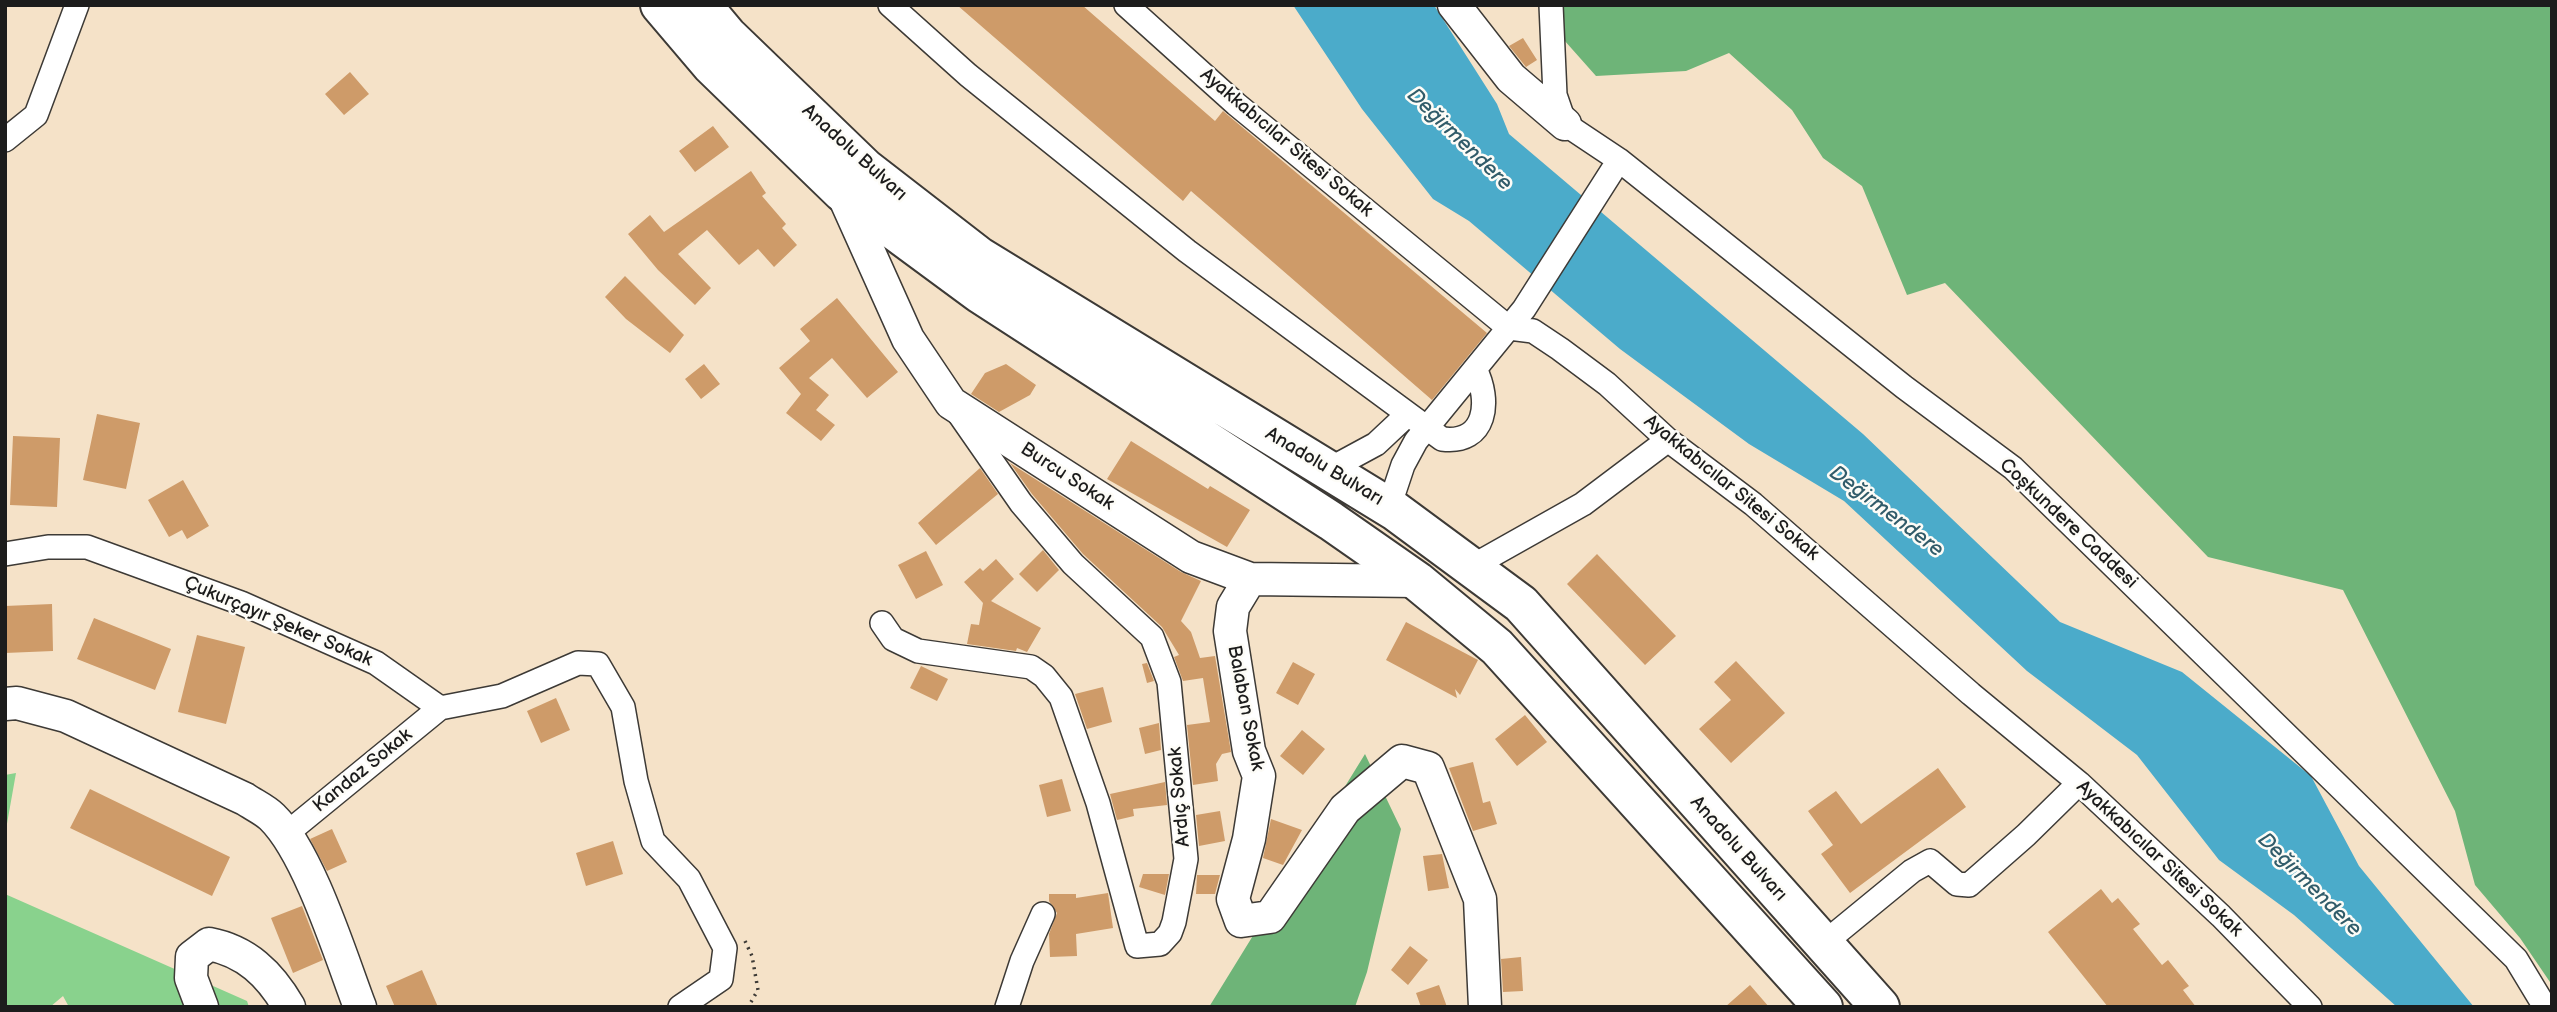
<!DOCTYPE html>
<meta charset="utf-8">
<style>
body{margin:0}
#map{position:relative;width:2557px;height:1012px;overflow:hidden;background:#f5e2c8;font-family:"Balsamiq Sans",sans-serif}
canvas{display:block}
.frame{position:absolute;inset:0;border:7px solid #1c1c1c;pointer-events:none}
</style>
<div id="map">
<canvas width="2557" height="1012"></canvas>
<div class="frame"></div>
</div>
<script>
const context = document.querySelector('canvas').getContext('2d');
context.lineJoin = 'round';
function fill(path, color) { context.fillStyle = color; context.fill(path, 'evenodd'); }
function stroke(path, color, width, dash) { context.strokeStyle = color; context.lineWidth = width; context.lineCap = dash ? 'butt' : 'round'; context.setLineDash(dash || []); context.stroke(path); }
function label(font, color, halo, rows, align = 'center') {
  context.font = font + ' "Balsamiq Sans",sans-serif'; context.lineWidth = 5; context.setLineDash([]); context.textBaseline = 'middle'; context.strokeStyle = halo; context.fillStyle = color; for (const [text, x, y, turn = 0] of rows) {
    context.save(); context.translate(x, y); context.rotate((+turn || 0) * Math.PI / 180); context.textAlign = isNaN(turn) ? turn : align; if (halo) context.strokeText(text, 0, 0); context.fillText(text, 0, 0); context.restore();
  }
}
const green = new Path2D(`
 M16 773 5 835V775Z
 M5 894 247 1001 249 1007H69L63 996 50 1007H5Z`);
const forest = new Path2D(`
 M1561 5H2552V985L2520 938 2475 885 2455 811 2343 590 2208 557 1945 283 1907 295 1862 186 1823 158 1792 110 1729 53 1686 71 1596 76 1556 31Z
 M1365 754 1401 829 1367 972 1355 1007H1209Z`);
const water = new Path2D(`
 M1293 5H1434L1497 104 1509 134 1863 434 2060 622 2182 672 2311 776 2359 866 2474 1007H2397L2294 915 2219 860 2137 755 2027 671 1844 501 1749 444 1620 349 1469 221 1433 199 1362 109Z`);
const building = new Path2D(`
 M957 5H1082L1215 121 1223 111 1487 333 1432 400 1191 191 1183 201Z
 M1523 38 1537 60 1526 67 1509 46Z
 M350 72 369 94 344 115 325 94Z
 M713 126 729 147 695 172 679 151Z
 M751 171 766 193 762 196 786 224 782 228 797 245 774 267 758 249 739 265 707 230 678 254 711 288 695 305 658 270 628 234 650 215 664 232Z
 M625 276 684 335 670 353 626 319 605 297Z
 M837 298 898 372 867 398 832 358 809 378 829 395 816 410 835 425 821 441 786 413 801 394 779 368 810 341 800 329Z
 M704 364 720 384 701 399 685 379Z
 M1006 364 1036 385 1030 395 999 412 971 394 985 373Z
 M97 414 140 423 126 489 83 480Z
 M13 436 60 438 57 507 10 505Z
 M1131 441 1208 489 1210 486 1250 510 1227 547 1107 479Z
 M1010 463 1181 572 1201 581 1181 621 1191 632 1200 658 1215 656 1231 752 1222 754 1216 764 1218 781 1193 785 1187 725 1210 722 1203 678 1183 681 1174 657 1179 655 1162 627 1083 554 1032 494Z
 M980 468 998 494 936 545 918 523Z
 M183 480 209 526 187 539 182 530 169 537 148 500Z
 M1043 550 1059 570 1037 592 1019 574Z
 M926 551 943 585 916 599 898 565Z
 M1597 554 1676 636 1645 665 1567 584Z
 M996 559 1014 579 991 601 1041 628 1027 652 1017 648 1016 651 967 644 971 624 979 625 983 603 964 582 980 568 983 571Z
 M52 604 53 651 5 653V606Z
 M94 618 171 649 155 690 77 659Z
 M1406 622 1478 660 1460 695 1455 689 1457 698 1386 660Z
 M197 635 245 647 226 724 178 712Z
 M1736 661 1785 713 1731 763 1699 729 1731 700 1714 682Z
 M1293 662 1315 674 1298 705 1276 693Z
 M1147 663 1154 681 1147 683 1142 664Z
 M921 666 948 679 937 701 910 688Z
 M1103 687 1112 722 1087 729 1075 694Z
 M556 698 570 730 541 743 527 711Z
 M1525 715 1547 742 1517 766 1495 739Z
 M1159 723 1161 750 1145 754 1139 728Z
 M1302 730 1325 749 1303 775 1280 756Z
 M1473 762 1483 803 1490 801 1497 824 1473 831 1449 768Z
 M1938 768 1966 807 1850 893 1821 854 1833 845 1808 811 1836 791 1861 824Z
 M1062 779 1071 811 1047 817 1039 785Z
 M1165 782 1167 805 1133 809 1134 816 1117 820 1110 794Z
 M90 789 230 857 212 896 70 828Z
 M1220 811 1225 841 1199 846 1196 815Z
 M1271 819 1302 830 1283 865 1263 858Z
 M332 829 347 862 327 871 310 839Z
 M613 841 623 874 586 886 576 853Z
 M1442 854 1449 888 1428 891 1423 856Z
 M1143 874H1169L1165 895 1139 887Z
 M1197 875H1220L1215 894H1196Z
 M2101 889 2112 903 2118 898 2140 924 2133 929 2162 965 2168 960 2189 986 2183 990 2196 1007H2108L2048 932Z
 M1108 893 1113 928 1076 934 1077 956 1050 957 1049 934 1057 913 1049 901V894H1076V898Z
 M302 906 323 960 293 973 271 918Z
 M1410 946 1428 960 1408 985 1391 970Z
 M1521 957 1523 991 1503 992 1501 959Z
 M422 970 438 1007H395L386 986Z
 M1439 985 1447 1007H1421L1416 993Z
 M1750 985 1769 1007H1725Z`);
const path = new Path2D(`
 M745 941 752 956 758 990 748 1007`);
const street = new Path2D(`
 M890 5 968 75 1187 251 1442 439C1487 445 1491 400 1475 369
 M1126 5 1236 104 1509 328 1533 331 1560 349 1607 384 1668 440 1753 504 1971 694 2079 783 2221 916 2310 1007
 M1551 5 1555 95 1565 124 1619 160 1904 387 2013 468 2516 959 2545 1007
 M5 140 36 115 77 5
 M1328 470 1376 444 1408 414
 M1389 507 1403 465 1416 441 1524 309 1619 160
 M5 554 48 547H87L241 603 376 663 440 708
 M1471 567 1583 504 1668 440
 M882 623 893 639 918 651 1031 667 1044 676 1061 697 1098 803 1137 946 1160 944 1170 933 1174 922 1186 859 1169 682 1152 637 1073 564 1021 503 957 411
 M286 834 440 708 502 696 578 663 598 664 623 707 636 781 653 841 689 879 725 948 721 979 680 1007
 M1823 944 1912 871 1930 861 1957 884 1969 885 2026 835 2079 783
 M1007 1007 1022 961 1043 914`);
const secondary = new Path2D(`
 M1454 5 1511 78 1565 124
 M842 192 908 339 951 403 1191 557 1250 579 1417 581
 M1250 579 1233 607 1230 631 1249 751 1259 776 1249 839 1233 899 1241 921 1270 917 1345 809 1402 761 1428 768 1480 899 1485 1007
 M5 704 17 703 66 716 245 799C254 805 265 810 272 817 309 853 341 957 360 1007
 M202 1007 191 978 192 957 209 944C246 951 270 974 289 1007`);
const highway = new Path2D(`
 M660 5 711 65 842 192 979 293 1331 521 1417 581 1497 647 1823 1007
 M702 5 727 35 865 168 980 257 1395 511 1521 604 1880 1007`);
const streetNames = [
 ["Ayakkabıcılar Sitesi Sokak",1286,143,40],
 ["Anadolu Bulvarı",854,153,42],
 ["Anadolu Bulvarı",1324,467,31],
 ["Burcu Sokak",1067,477,33],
 ["Ayakkabıcılar Sitesi Sokak",1731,488,39],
 ["Coşkundere Caddesi",2068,524,43],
 ["Çukurçayır Şeker Sokak",278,622,23],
 ["Balaban Sokak",1245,708,79],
 ["Kandaz Sokak",363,771,-39],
 ["Ardıç Sokak",1180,797,-95],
 ["Anadolu Bulvarı",1738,849,48],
 ["Ayakkabıcılar Sitesi Sokak",2159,859,43]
];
const waterNames = [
 ["Değirmendere",1459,140,44],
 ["Değirmendere",1886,512,37],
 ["Değirmendere",2309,885,45]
];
fill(green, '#89d28d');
fill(forest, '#6eb478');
fill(water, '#4babca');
fill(building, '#ce9b69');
stroke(street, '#3d3a36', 26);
stroke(secondary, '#3d3a36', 35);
stroke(highway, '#3d3a36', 42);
stroke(path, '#3d3a36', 3.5, [2, 5]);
stroke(street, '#fff', 23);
stroke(secondary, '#fff', 32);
stroke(highway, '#fff', 38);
label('19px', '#1c1c1c', '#fdfcf7', streetNames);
label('italic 21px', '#315c6a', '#fdfcf7', waterNames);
</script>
